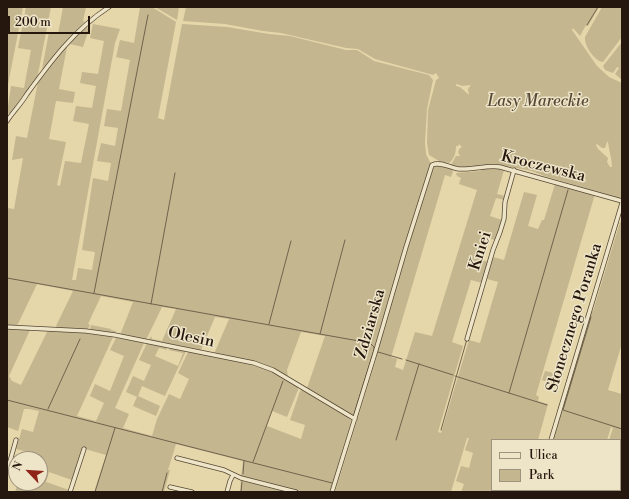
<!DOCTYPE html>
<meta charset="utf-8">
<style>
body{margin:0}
#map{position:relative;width:629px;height:499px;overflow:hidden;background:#e5d7aa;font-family:"Libre Bodoni",serif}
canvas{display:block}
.frame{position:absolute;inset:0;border:8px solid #25170e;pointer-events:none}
.legend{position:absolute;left:491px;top:439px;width:130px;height:52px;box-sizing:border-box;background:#eee5c8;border:1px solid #9e937e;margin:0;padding:5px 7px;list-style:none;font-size:12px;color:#25170e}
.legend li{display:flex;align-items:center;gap:8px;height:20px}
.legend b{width:20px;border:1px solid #9e937e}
.north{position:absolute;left:8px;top:451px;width:40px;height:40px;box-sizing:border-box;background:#eee5c8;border:1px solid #9e937e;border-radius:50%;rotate:295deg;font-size:11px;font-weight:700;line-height:16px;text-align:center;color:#25170e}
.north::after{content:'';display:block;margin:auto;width:14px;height:18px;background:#8f2418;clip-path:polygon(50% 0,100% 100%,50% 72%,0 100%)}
.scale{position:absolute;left:8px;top:16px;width:82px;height:18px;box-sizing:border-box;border:2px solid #25170e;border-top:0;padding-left:5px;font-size:12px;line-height:14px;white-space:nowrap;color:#25170e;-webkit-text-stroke:3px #eee5c8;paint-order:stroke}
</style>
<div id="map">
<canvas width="629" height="499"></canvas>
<div class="frame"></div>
<ul class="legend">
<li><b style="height:5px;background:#eee5c8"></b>Ulica</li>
<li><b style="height:11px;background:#c4b68f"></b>Park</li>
</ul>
<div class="north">N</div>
<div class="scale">200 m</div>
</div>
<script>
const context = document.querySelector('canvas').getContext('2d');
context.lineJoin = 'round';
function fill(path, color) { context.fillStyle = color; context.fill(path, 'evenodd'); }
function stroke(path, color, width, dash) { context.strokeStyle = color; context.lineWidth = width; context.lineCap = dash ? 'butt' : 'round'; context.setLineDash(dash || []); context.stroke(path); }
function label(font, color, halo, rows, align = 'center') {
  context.font = font + ' "Libre Bodoni",serif'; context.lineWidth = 3; context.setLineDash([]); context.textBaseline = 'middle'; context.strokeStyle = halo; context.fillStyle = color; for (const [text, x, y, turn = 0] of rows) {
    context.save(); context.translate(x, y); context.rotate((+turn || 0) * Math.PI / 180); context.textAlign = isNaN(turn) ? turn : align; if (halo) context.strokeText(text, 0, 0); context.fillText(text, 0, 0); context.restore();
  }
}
const green = new Path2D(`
 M7 7H23L7 90Z
 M26 7H51L37 79 9 114 7 112 11 86 24 88 31 50 18 48Z
 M63 7H86L83 21 85 22 42 69 49 32 58 34Z
 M140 7H152L176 22 158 118 164 120 182 24 227 27 269 34 290 36 346 50H357L374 61 429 75 433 80 427 109 425 143 426 154 431 164 353 416 307 388 325 336 301 332 287 370 288 377 271 368 214 354 229 319 215 317 201 350 149 340 151 336 152 339 162 341 176 309 162 307 146 340 120 335 133 302 101 296 88 324 90 325 88 329 57 328 56 326 73 291 37 284 17 326 7 325V208L14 209 23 158 12 160 16 136 27 138 38 82 55 59 85 26 89 29 83 47 70 44 67 47 59 89 75 92 73 103 56 101 49 139 66 142 57 185 60 186 65 161 81 163 89 124 73 121 76 106 92 108 96 86 80 83 82 72 98 74 104 41 90 38 93 24 120 29 115 43 72 280H76L78 268 92 270 95 252 82 250 93 178 108 181 111 163 97 161 101 143 115 146 118 128 104 126 107 109 121 111 130 60 116 57 120 40 134 43Z
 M155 7H179L177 20Z
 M186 7H599L588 26 586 25 580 36 573 28 572 30 597 66 609 77 622 83V199L544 176 532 171 495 164 464 168 438 162 439 161 429 155 427 143 428 110 436 80 439 78 436 73 433 75 375 59 358 49 346 48 281 33 263 31 225 24 183 21ZM456 84 460 85 462 86 471 85 468 89 469 95 460 87 456 86ZM607 142H608C609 150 612 160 612 167H610L607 162 608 158 598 149 596 145 597 144 602 148H605ZM459 144 462 147 460 148 458 152 460 156H456L451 165 443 162 449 163C454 159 456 153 456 146H458Z
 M602 7H622V37L603 62C594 61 584 45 585 37Z
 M622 42V80L615 74 619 68 617 67 613 73 605 70 603 66Z
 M437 165 452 169 453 171 451 177 445 175 392 354 391 357 397 359 395 367 403 370 415 332 432 336 477 190 459 184 461 178 457 176 456 173 480 171 483 168 490 167 504 169V170L497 194 505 196 504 200 496 198 490 216 502 220 495 240 484 237 478 258 488 262 482 283 471 280 452 342 463 346 438 432 441 433 469 340 480 343 498 282 487 279 493 257 504 260 524 192 537 195 528 226 538 229 542 220H544L555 184 595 194 536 395 539 397 538 401 548 404 538 440H492V490H523L522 492H461L464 484 456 481 461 466 469 468 473 453 465 450 469 438H467L451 492H335L376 359 380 343 379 342 433 167Z
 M620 222H622V343L608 390 622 394V492H596V490H620V440H609L613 428 611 427 607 440H553L591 311H593Z
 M91 325 111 329V330L116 331 115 333 90 330Z
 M7 328 30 330 9 376 12 381 21 385 48 330 98 334 113 337 77 416 96 421 104 403 90 396 95 384 110 391 124 356 110 350 116 338 143 342 144 343 115 408 129 414 123 428 152 436 157 419 169 394 180 399 189 379 178 373 188 352 191 351 268 369 298 387V390L287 417 272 411 267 426 301 439 305 425 290 420 300 391 302 390 346 415 351 421 330 492H304L241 476 243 461 176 444 168 470H170L164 492H94L106 455 82 448 72 480 49 472 46 482 69 490 68 492H15L18 483H40V459H25L27 452 16 449 22 429 33 432 39 411 29 409H24L18 431 7 427Z
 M147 343 166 347 167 350 159 348 155 356 178 366 183 353 168 350 172 348 186 351 165 396 142 386 138 396 160 406 156 416 133 406 137 397 126 392 133 376 144 381 151 365 139 360Z
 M545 371 557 374 554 384 542 380Z
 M241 480 243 481 286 492H240Z
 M538 490H578V492H538Z`);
const stream = new Path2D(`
 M587 25 598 7
 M7 278 370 343 374 347V350L354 414
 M94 293 148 15
 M151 304 175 173
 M591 317 563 410 622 429
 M269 324 291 241
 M320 334 345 240
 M378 352 402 359
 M406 360 453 375
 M455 376 547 405
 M509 393 568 190
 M7 400 332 483
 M48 409 80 339
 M441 430 467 339
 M396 440 419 364
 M253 462 283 381
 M243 474 244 461
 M95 492 115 428
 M162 492 167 473
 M241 492 242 482`);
const minor = new Path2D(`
 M7 121C13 112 21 104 27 94 51 61 75 29 109 7
 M7 327 86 331 115 335 254 363 273 370 355 419
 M467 339 493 250 500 232 504 219 505 202 514 170
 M551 440 622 203
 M177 458 224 470 241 478 296 492
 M7 472 16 440
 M170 487 192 492
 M70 492 84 449
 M227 492 230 481 233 475
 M332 492 376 350 406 247 432 165C440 161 451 168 459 169 473 170 487 165 500 167L622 201
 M536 492 537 490`);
const parkNames = [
 ["Lasy Mareckie",538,102]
];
const streetNames = [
 ["Kroczewska",543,167,14],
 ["Kniei",481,251,-72],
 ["Słonecznego Poranka",575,318,-73],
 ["Zdziarska",371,324,-74],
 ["Olesin",191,338,12]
];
fill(green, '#c4b68f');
stroke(stream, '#71634c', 1);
stroke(minor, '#554735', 5);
stroke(minor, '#eee5c8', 3.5);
label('italic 16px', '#554735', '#eee5c8', parkNames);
label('16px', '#25170e', '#eee5c8', streetNames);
</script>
